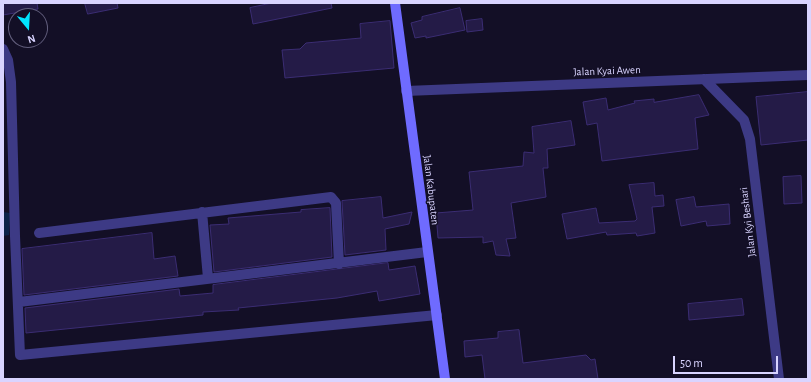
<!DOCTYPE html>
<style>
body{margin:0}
#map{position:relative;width:811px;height:382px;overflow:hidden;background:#130f26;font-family:"Alegreya Sans",sans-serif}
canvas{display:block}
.frame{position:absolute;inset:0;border:4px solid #d9d4ff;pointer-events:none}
.north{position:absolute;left:8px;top:8px;width:40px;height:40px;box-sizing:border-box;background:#130f26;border:1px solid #625e7d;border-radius:50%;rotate:162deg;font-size:11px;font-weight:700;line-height:16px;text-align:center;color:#d9d4ff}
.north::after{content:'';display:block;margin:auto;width:14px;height:18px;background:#00e5ff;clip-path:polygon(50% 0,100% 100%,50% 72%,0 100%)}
.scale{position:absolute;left:673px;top:356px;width:105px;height:18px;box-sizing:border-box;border:2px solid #d9d4ff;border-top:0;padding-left:5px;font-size:12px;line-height:14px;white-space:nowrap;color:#d9d4ff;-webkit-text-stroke:3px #130f26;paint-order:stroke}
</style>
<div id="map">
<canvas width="811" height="382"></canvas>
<div class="frame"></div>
<div class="north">N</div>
<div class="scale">50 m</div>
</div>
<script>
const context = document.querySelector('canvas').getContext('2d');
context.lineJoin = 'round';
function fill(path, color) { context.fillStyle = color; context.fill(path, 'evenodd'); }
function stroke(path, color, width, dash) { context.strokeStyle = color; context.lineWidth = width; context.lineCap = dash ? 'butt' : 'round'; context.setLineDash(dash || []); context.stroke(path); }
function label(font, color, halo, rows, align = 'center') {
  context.font = font + ' "Alegreya Sans",sans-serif'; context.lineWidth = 3; context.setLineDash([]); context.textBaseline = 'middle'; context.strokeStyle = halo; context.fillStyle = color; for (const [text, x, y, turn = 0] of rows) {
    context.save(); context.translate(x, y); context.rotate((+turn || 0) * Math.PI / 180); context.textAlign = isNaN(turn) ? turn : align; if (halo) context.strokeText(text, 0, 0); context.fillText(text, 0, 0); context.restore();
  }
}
const water = new Path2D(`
 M3 212 10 213 9 235 3 236Z`);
const building = new Path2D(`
 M3 3H37L38 9 3 15Z
 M85 3H117L118 8 88 14Z
 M272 3H331L332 8 253 24 250 8Z
 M460 8 465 30 426 38V36L415 38 411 23 422 20V17Z
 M482 19 483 30 467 32 466 21Z
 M390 21 394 68 285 78 282 50 300 49 306 43 361 38 360 24Z
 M808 92V140L761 145 756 97Z
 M699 95 709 115 695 118 698 149 602 161 597 123 587 125 583 102 606 98 608 110 635 103 634 101 654 99V102Z
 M571 121 575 145 547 149 548 168H543L546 197 511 203 516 238 506 239 510 256 496 255 493 241 483 243V237L438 238 436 213 473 210 469 172 523 166 524 152 534 153 532 127Z
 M801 176 802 203 784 204 783 177Z
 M654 183 655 196 663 195 664 206 652 207 655 233 637 236 636 233 607 235 606 232 567 239 562 214 596 208 599 223 635 221 637 219 629 185Z
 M381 197 383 218 412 212 409 224 385 229 386 250 345 255 342 201Z
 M694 197 696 207 729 204 730 224 707 226 706 221 681 226 676 200Z
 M330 208 332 257 214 272 210 225 229 224 228 218 301 212V210Z
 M152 233 154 259 175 256 178 276 24 295 22 249Z
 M388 263 389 270 415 266 420 294 379 301 377 291 337 298 238 308 239 310 203 312V315L26 333 25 308 179 289 180 296 213 293V285Z
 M742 299 744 315 689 320 688 304Z
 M519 330 523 363 586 355 591 360 595 359 598 379H485L482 355 465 357 464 341 498 338V332Z`);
const street = new Path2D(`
 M3 49 8 60 11 82 15 236 20 355 437 315
 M704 79 744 120 750 139 779 379
 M406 91 808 75
 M202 212 208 278
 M39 233 331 197 336 203 339 264
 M19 302 427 252`);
const secondary = new Path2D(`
 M395 3 445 379`);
const streetNames = [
 ["Jalan Kyai Awen",607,71,-2],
 ["Jalan Kabupaten",431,190,83],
 ["Jalan Kyi Beshari",748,222,-97]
];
fill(water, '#0c2248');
fill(building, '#241b47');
stroke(building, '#3b2d73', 1);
stroke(street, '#3d3a85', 10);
stroke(secondary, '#6f6bff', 10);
label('11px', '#d9d4ff', '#130f26', streetNames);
</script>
